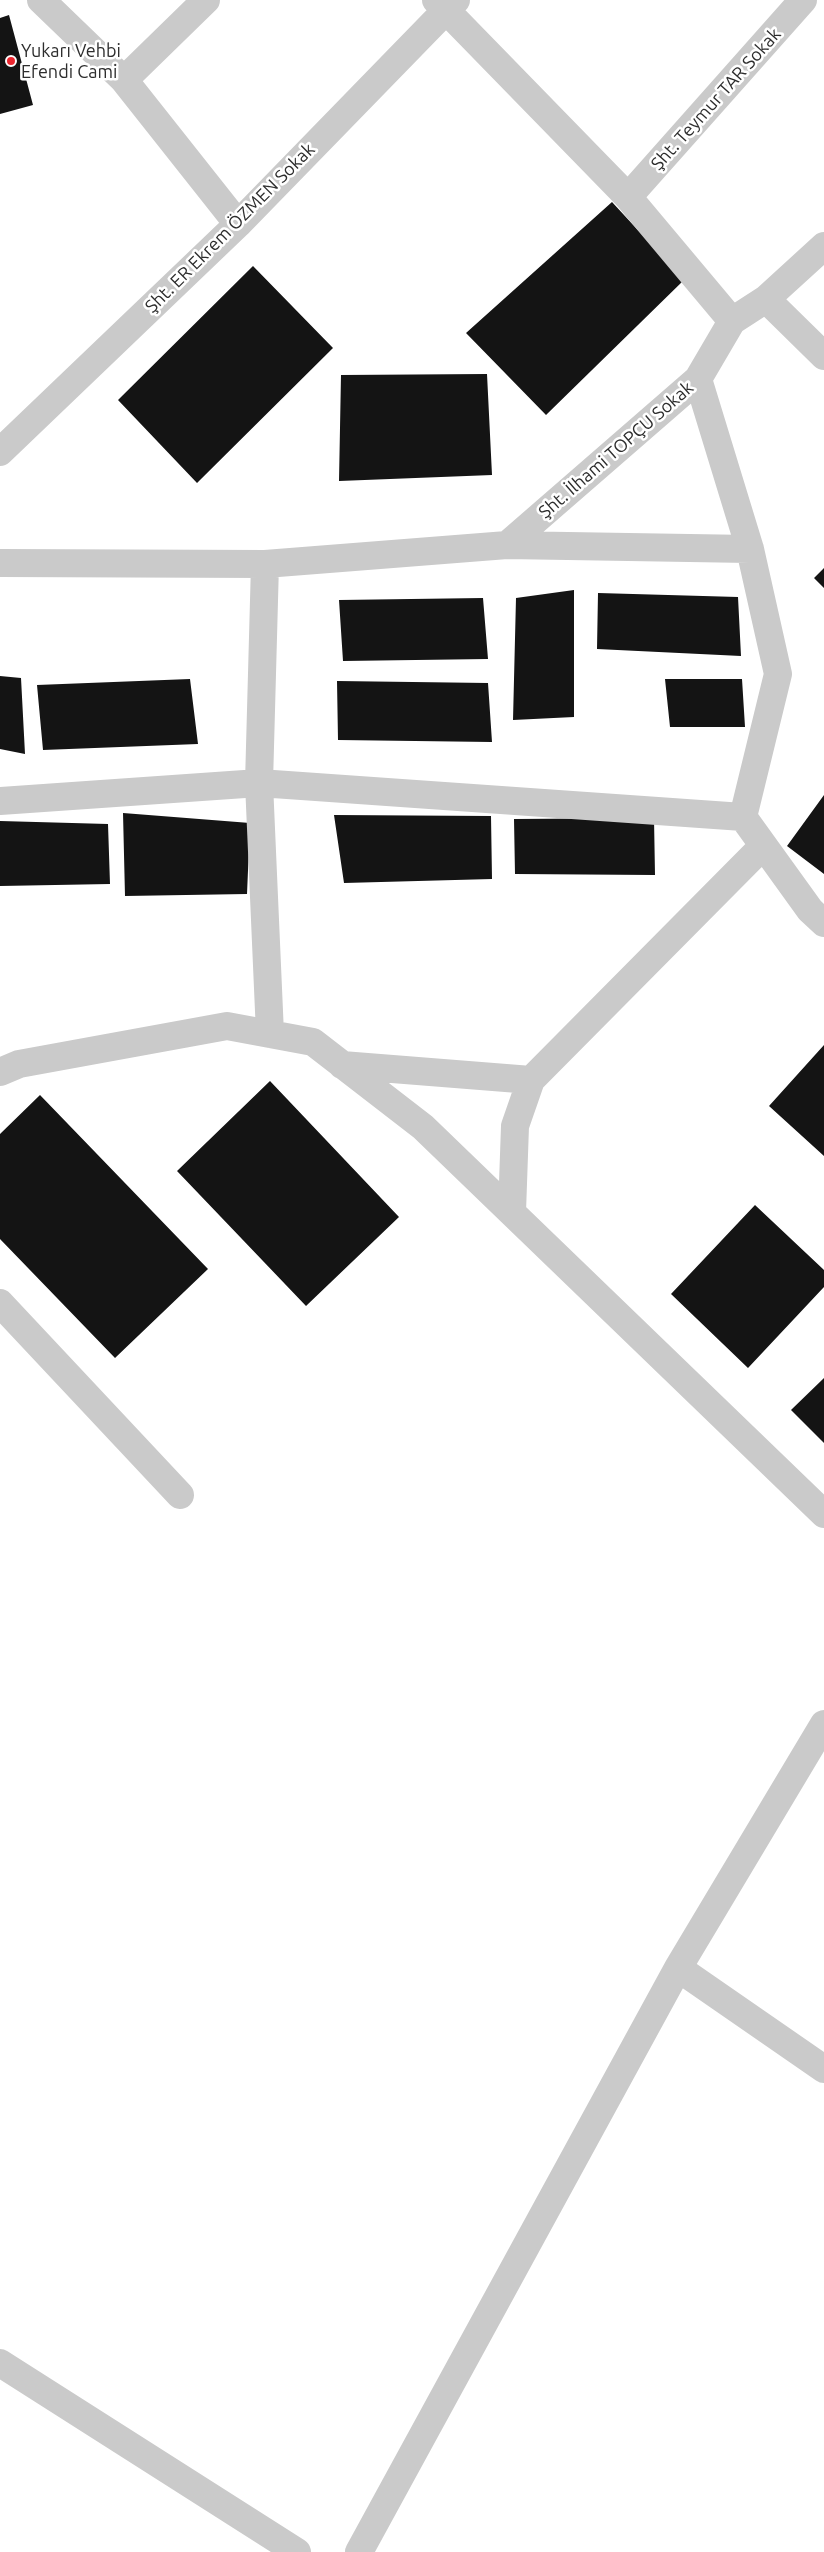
<!DOCTYPE html>
<meta charset="utf-8">
<style>
body{margin:0}
canvas{display:block;background:#fff}
</style>
<canvas width="824" height="2552"></canvas>
<script>
const context = document.querySelector('canvas').getContext('2d');
context.lineJoin = 'round';
function fill(path, color) { context.fillStyle = color; context.fill(path, 'evenodd'); }
function stroke(path, color, width, dash) { context.strokeStyle = color; context.lineWidth = width; context.lineCap = dash ? 'butt' : 'round'; context.setLineDash(dash || []); context.stroke(path); }
function label(font, color, halo, rows, align = 'center') {
  context.font = font + ' Ubuntu,sans-serif'; context.lineWidth = 5; context.setLineDash([]); context.textBaseline = 'middle'; context.strokeStyle = halo; context.fillStyle = color; for (const [text, x, y, turn = 0] of rows) {
    context.save(); context.translate(x, y); context.rotate((+turn || 0) * Math.PI / 180); context.textAlign = isNaN(turn) ? turn : align; if (halo) context.strokeText(text, 0, 0); context.fillText(text, 0, 0); context.restore();
  }
}
const building = new Path2D(`
 M9 15 33 105 0 114V18Z
 M612 202 684 280 546 415 466 333Z
 M253 266 333 348 197 483 118 400Z
 M487 374 492 475 339 481 341 375Z
 M824 568V588L814 578Z
 M574 590V717L513 720 516 598Z
 M598 593 738 597 741 656 597 649Z
 M483 598 488 659 343 661 339 600Z
 M0 676 21 678 25 754 0 749Z
 M190 679 198 744 43 750 37 685Z
 M665 679H742L745 727H670Z
 M337 681 488 683 492 742 338 740Z
 M824 795V874L787 846Z
 M123 813 250 823 247 894 125 896Z
 M334 815 491 816 492 879 344 883Z
 M654 818 655 875 515 874 514 819Z
 M0 821 108 824 110 884 0 886Z
 M824 1045V1156L769 1106Z
 M270 1081 399 1217 306 1306 177 1171Z
 M40 1095 208 1269 115 1358 0 1239V1134Z
 M755 1205 824 1270V1287L748 1368 671 1294Z
 M824 1378V1443L791 1410Z`);
const minor = new Path2D(`
 M41 0 124 80 238 224
 M436 0 628 197 732 321
 M124 80 206 0
 M628 197 803 0
 M766 299 824 356
 M698 379 750 549 778 674 743 817 810 910 824 923
 M0 452 238 224 456 0
 M507 545 698 379 732 321 766 299 824 246
 M0 563 265 564 507 545 750 549
 M265 564 259 783 270 1034
 M0 801 259 783 743 817
 M342 1065 531 1080 515 1126 512 1212
 M0 1072 19 1064 227 1026 313 1042 423 1127 824 1514
 M531 1080 763 846
 M0 1303 180 1495
 M678 1968 824 2069
 M0 2363 297 2552
 M359 2552 678 1968 824 1724`);
const markers = [
 [11,61,5,"#ec262f"]
];
const poiNames = [
 ["Yukarı Vehbi",21,51],
 ["Efendi Cami",21,72]
];
const streetNames = [
 ["Şht. Teymur TAR Sokak",716,99,-48],
 ["Şht. ER Ekrem ÖZMEN Sokak",230,228,-45],
 ["Şht. İlhami TOPÇU Sokak",616,450,-41]
];
fill(building, '#141414');
stroke(minor, '#cacaca', 28);
for (const [x, y, r, color] of markers) { const dot = new Path2D(); dot.arc(x, y, r, 0, 2 * Math.PI); context.fillStyle = color; context.fill(dot); stroke(dot, '#fff', 2); }
label('18px', '#2d2d2d', '#fff', poiNames, 'left');
label('18px', '#2d2d2d', '#fff', streetNames);
</script>
